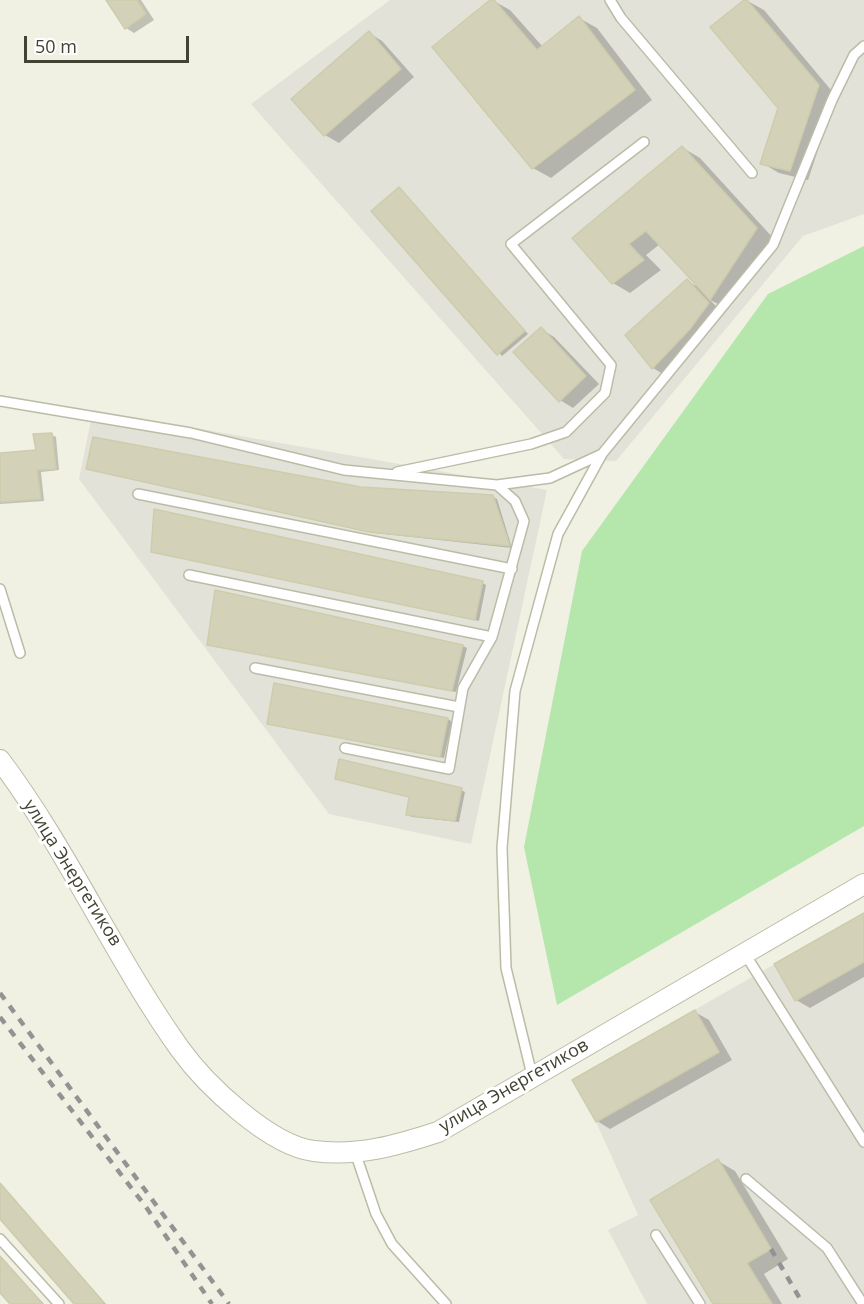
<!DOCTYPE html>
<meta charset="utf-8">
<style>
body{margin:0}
#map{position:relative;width:864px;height:1304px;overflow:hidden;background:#f0f1e3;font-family:"Open Sans",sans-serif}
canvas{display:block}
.scale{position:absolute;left:24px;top:36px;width:165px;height:27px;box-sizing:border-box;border:3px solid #434333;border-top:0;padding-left:8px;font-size:18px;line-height:21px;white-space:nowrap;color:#434333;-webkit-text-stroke:4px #fff;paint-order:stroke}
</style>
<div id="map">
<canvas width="864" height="1304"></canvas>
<div class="scale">50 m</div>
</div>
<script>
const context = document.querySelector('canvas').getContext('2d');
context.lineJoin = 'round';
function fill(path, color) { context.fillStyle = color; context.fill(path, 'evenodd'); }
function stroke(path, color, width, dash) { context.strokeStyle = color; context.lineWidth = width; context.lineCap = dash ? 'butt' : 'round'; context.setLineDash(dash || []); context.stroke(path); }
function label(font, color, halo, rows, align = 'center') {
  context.font = font + ' "Open Sans",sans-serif'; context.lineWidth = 6; context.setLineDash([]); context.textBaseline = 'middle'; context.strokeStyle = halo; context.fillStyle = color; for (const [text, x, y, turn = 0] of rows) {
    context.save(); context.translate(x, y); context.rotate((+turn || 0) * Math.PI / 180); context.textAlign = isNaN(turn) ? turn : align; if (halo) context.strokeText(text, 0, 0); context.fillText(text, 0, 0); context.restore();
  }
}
const industrial = new Path2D(`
 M390 0H864V214L803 236 616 461 564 459 251 104Z
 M93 410 547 490 471 844 329 814 79 479Z
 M864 913V1304H647L608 1230 638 1215 596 1122 572 1080Z`);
const green = new Path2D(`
 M864 246V826L557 1005 524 847 582 551 768 294Z`);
const shadow = new Path2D(`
 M108 0H141L154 20 134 33 126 28Z
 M492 0 510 10 543 47 579 18 597 28 652 100 551 178 533 168Z
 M746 0 764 10 836 96 808 180 779 173 762 163 779 108Z
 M369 33 382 41 414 77 339 143 325 135Z
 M683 148 700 158 774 239 728 309 710 300 722 312 666 376 653 368 627 336 687 281 700 288 660 244 646 255 661 270 630 293 613 283 575 238Z
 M399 189 528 334 502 356 373 211Z
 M541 329 554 337 599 384 573 408 560 400Z
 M52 435 56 437 59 470 41 472 44 501 0 504V454L37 451Z
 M88 469 493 497 497 499 512 548 375 533Z
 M153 551 482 583 486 585 479 621Z
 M216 592 463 646 467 648 456 692 213 646 209 644Z
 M448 719 452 722 444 758 268 723Z
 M337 778 461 790 465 792 459 822 412 817 408 814 410 797Z
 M864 915V977L810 1008 796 1000Z
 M695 1012 709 1020 732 1060 610 1129 597 1121Z
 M718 1161 735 1171 788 1259 764 1274 782 1304H715Z
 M0 1183 106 1304H76L0 1217Z
 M0 1256 44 1304H12L0 1290Z`);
const building = new Path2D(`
 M106 0H137L146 14 125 29Z
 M490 0H494L537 50 579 16 635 90 532 169 432 47Z
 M744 0H747L819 85 790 171 760 164 778 108 710 27Z
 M369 31 401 69 324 136 291 99Z
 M682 146 757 228 710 300 646 231 629 244 644 260 612 284 572 238Z
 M399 187 525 331 497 355 371 211Z
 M687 279 709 303 690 329 652 369 625 335Z
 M541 327 586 376 559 402 513 352Z
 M52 433 56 469 37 470 41 499 0 502V453L36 450 33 434Z
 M93 437 361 487 493 495 510 546 369 532 86 469Z
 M154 509 483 581 475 620 151 552Z
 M215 590 463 645 452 691 207 645Z
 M274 683 448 718 440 757 267 724Z
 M339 759 462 788 455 821 406 815 409 797 335 779Z
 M864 913V962L795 1001 774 964Z
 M695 1010 719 1052 596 1122 572 1080Z
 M718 1159 771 1249 747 1263 772 1304H713L650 1200Z
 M0 1183 105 1304H74L0 1219Z
 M0 1256 43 1304H10L0 1293Z`);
const lane = new Path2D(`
 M610 0 621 18 752 173
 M0 401 191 433 344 470 497 485 550 478 602 454
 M397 472 531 444 566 432 605 393 611 365 511 244 644 142
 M138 494 512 569
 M189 575 492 637
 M0 589 20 653
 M255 668 459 707
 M345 748 449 769 463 688 492 637 524 521 515 501 497 485
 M745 954 864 1142
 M532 1075 506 968 502 848 515 691 558 534 602 454 773 245 832 100 854 55 864 46
 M355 1152 376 1214 392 1244 446 1304
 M746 1179 827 1248 863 1304
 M656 1235 700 1304
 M0 1239 59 1304`);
const street = new Path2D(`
 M0 760C67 849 115 958 180 1049 205 1084 270 1146 314 1151 357 1157 398 1145 438 1132L864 884`);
const rail = new Path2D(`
 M0 993 229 1304
 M0 1017 146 1207 212 1304
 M771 1249 803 1304`);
const streetNames = [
 ["улица Энергетиков",72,873,58],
 ["улица Энергетиков",514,1086,-30]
];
fill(industrial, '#e3e2d8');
fill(green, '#b5e6ab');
fill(shadow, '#0003');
fill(building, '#d3d2b8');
stroke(building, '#cdcdac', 1.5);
stroke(lane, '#bbbca6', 12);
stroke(street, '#bbbca6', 22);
stroke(lane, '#fff', 9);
stroke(street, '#fff', 20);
stroke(rail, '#939393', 4.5, [8, 8]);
label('18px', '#434333', '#fff', streetNames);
</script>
